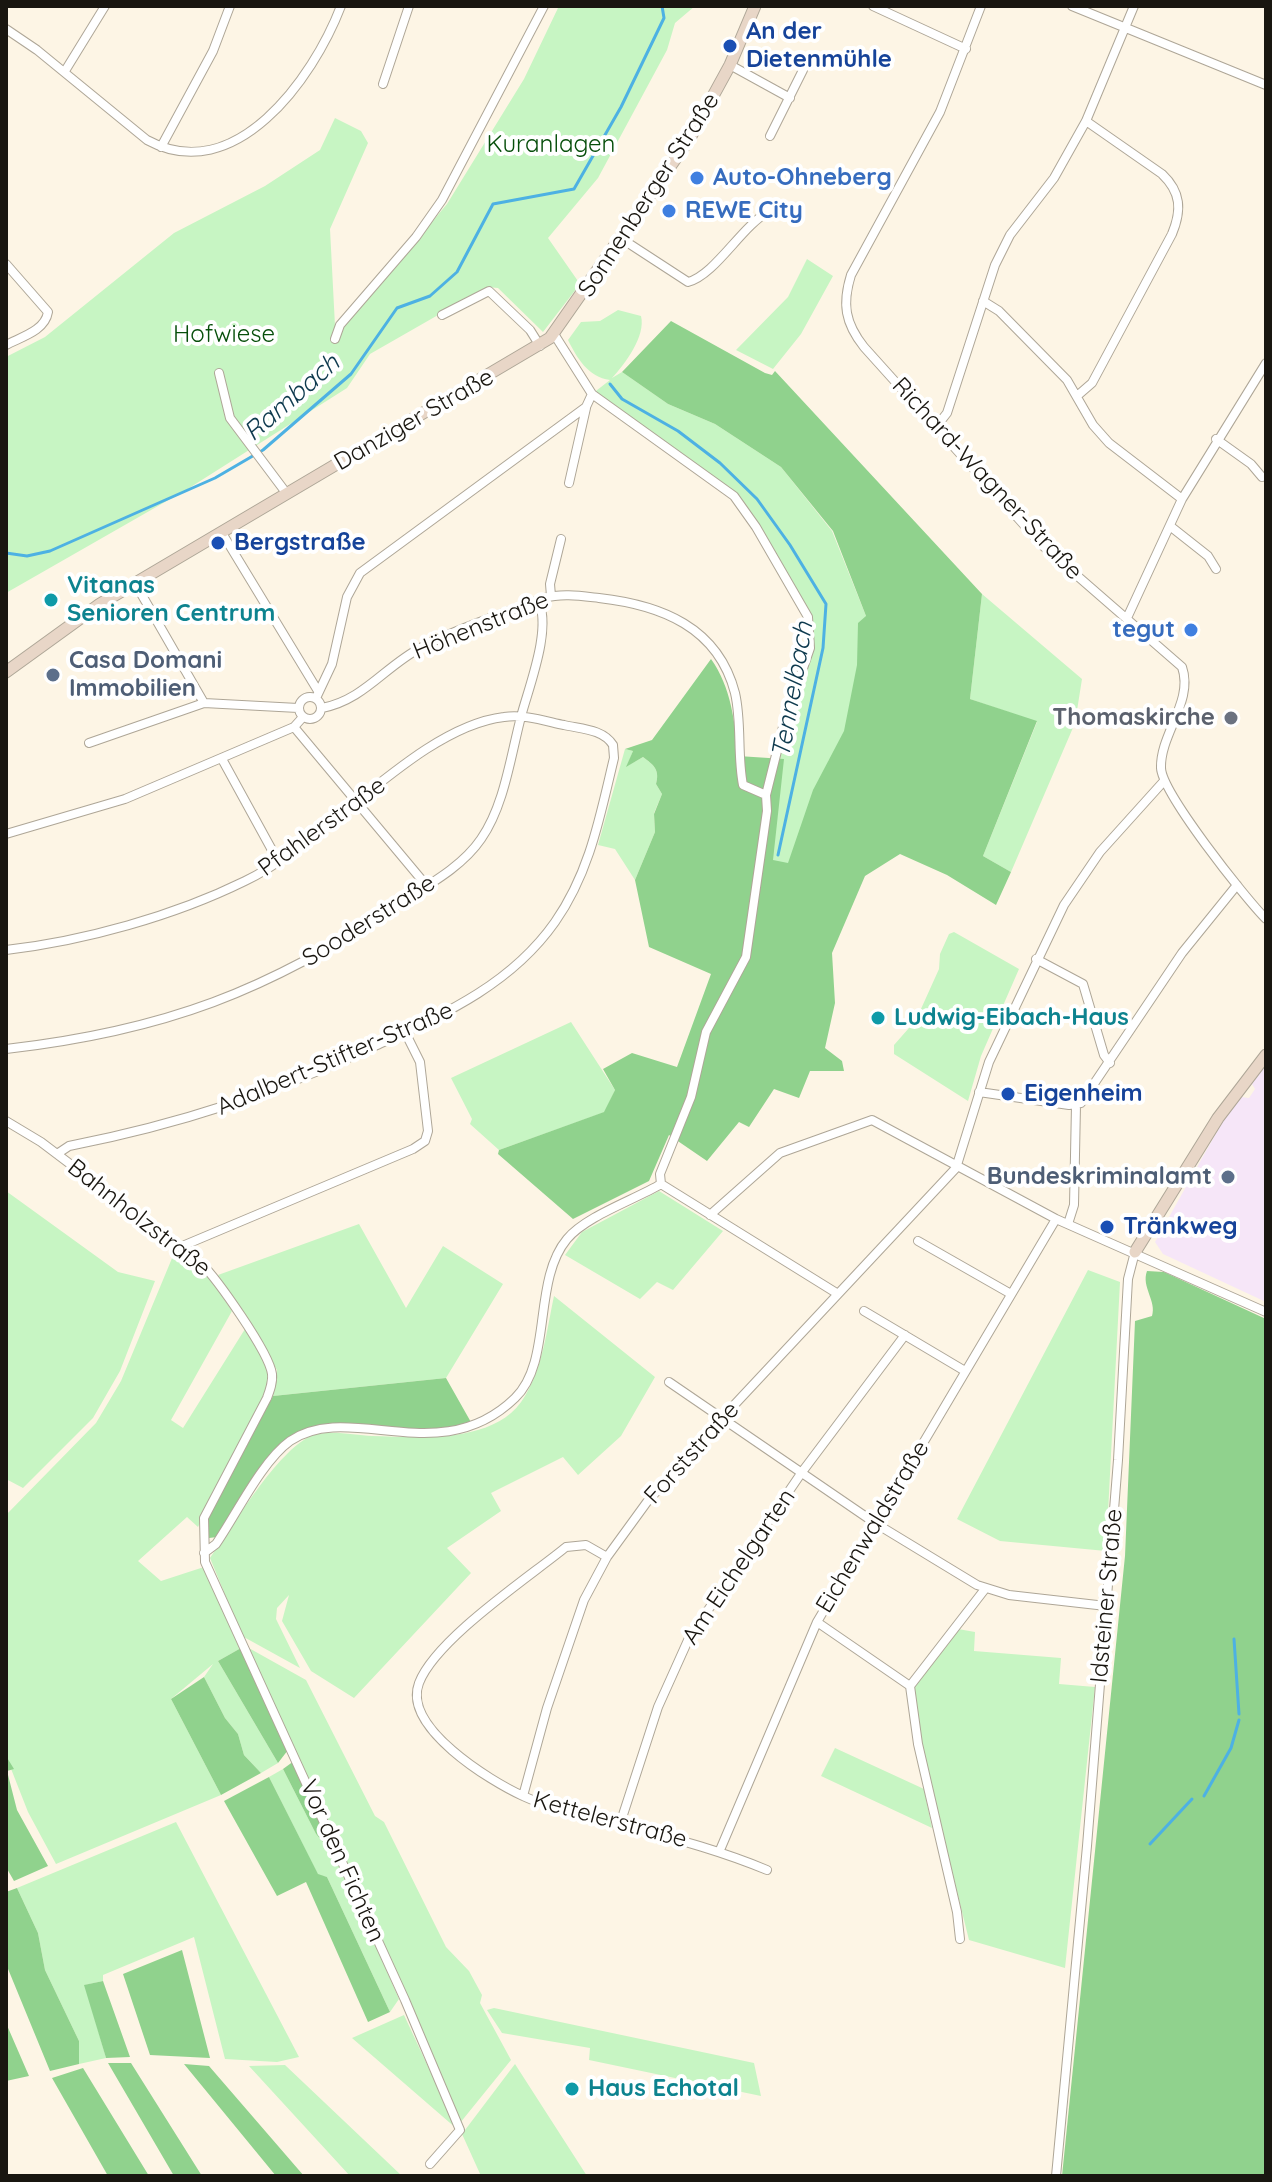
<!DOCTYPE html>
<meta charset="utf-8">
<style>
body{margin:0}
#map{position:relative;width:1272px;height:2182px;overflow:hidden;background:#fdf5e5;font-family:Quicksand,sans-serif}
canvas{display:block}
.frame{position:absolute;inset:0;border:8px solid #191610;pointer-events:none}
</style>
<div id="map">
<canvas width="1272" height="2182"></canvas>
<div class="frame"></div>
</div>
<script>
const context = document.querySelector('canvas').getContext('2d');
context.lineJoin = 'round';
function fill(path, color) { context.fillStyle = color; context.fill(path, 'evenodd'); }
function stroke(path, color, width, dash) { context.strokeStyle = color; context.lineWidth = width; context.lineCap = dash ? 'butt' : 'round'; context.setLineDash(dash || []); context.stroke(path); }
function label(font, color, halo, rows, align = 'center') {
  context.font = font + ' Quicksand,sans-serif'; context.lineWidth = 8; context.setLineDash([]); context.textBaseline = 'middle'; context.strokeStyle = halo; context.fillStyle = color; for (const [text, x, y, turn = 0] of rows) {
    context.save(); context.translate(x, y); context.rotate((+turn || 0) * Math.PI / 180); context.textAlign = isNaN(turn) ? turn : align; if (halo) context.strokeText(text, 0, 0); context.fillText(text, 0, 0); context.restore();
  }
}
const commercial = new Path2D(`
 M1266 1065V1302L1163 1254 1155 1242 1224 1119 1241 1097 1249 1098 1255 1089 1252 1084Z`);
const green = new Path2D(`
 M554 6H695L675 23 667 50 598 178 548 238 580 284 543 332 498 288 487 287 370 354 347 388 186 490 6 593V357L45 337 174 233 265 186 320 150 335 118 361 131 368 143 330 229 335 326 344 327 447 204 524 79 558 8Z
 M807 259 833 276 801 334 773 369 736 350 788 297Z
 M618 310 641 316C646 336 625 364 612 378L622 372 668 404 715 424 781 467 832 531 866 616 859 674 841 749 829 760 817 790 800 858 768 902 766 795 810 648 808 617 734 496 592 394 610 380C588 377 577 358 568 340L581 322 600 321Z
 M982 594 1082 679 1075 723 1011 872 983 856 1037 722 970 699Z
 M625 749 633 751 627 766 643 757C654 765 660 770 656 784L662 794 654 813 655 832 635 880 615 849 598 845Z
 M954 932 1019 969 981 1056 968 1101 894 1054V1045L916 1020 939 969 940 954 949 934Z
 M571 1022 615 1090 605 1112 499 1150 470 1124 472 1119 451 1078Z
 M6 1191 118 1272 155 1281 120 1371 93 1418 23 1488 6 1479Z
 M659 1191 723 1231 673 1290 657 1282 640 1299 565 1255 582 1232Z
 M359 1224 406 1308 443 1246 503 1284 446 1378 273 1396 277 1370 218 1275Z
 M175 1251 203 1268 232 1311 171 1420 183 1428 245 1329 270 1372V1384L198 1527 187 1517 138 1561 161 1581 204 1567 241 1648 218 1661 278 1763 261 1773 244 1755 238 1734 225 1718 204 1677 213 1664 171 1699 221 1795 56 1864 28 1812 6 1756V1515L96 1423 121 1381Z
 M1088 1270 1120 1282 1106 1551 1000 1541 957 1519Z
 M554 1296 655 1377 621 1436 578 1475 563 1457 491 1493 501 1511 447 1548 471 1573 354 1698 311 1671 282 1621 289 1595 277 1608 276 1619 300 1668 242 1636 210 1558C233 1526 277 1451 311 1436 327 1429 355 1435 372 1436 419 1437 497 1445 525 1396 543 1366 547 1329 554 1296Z
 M958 1629 975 1632 974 1651 1061 1658 1059 1684 1095 1687 1065 1968 969 1940 920 1742 913 1685Z
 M247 1647 306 1680 375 1816 384 1822 446 1947 469 1971 482 1995 480 2003 511 2060 460 2123Z
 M835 1748 924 1789 932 1828 821 1776Z
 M283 1769 316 1834 339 1861 399 1999 390 2012 327 1877 318 1875 269 1777Z
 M176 1822 299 2057 277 2062 225 2059 194 1937 103 1975V1981L85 1985 106 2058 79 2064V2041L45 1970 38 1933 17 1888Z
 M494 2008 754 2063 761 2096 589 2060 590 2048 502 2033 487 2010Z
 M404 2015 457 2129 352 2038Z
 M515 2064 587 2176H481L462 2134Z
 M285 2065 402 2176H350L249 2066Z`);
const forest = new Path2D(`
 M671 321 765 373 772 375 775 371 982 594 970 699 1037 721 983 856 1011 872 996 905 947 875 900 854 865 876 832 953 835 1003 825 1048 842 1061 844 1071H810L799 1098 774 1089 749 1127 739 1122 707 1161 669 1135 649 1181 573 1219 498 1154 499 1150 604 1112 615 1090 603 1069 632 1053 677 1067 711 974 649 947 635 880 655 832 654 814 662 794 656 784C660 770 654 765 643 757L626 767 633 751 625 749 652 740 711 659C731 687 735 722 738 756L784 759 773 860 788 863 813 790 844 731 857 665 858 623 866 616 833 531 781 467 715 424 668 404 622 372Z
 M1147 1271 1164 1272 1266 1319V2176H1062L1125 1556 1135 1321 1152 1316C1157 1301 1141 1287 1147 1271Z
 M446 1378 472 1424 436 1432 314 1428 288 1439 217 1537 209 1538 205 1529 209 1515 273 1396Z
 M241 1648 288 1750 278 1763 218 1661Z
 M204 1677 225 1718 238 1734 244 1755 261 1773 221 1795 171 1699Z
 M6 1756 14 1769 7 1771 17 1810 48 1866 14 1881 6 1867Z
 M294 1761 339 1861 316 1834 283 1769Z
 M269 1777 318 1874 327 1877 390 2012 368 2022 306 1882 277 1896 224 1801Z
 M17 1888 38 1933 45 1970 79 2041V2064L50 2071 6 1964V1892Z
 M182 1950 210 2058 150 2055 123 1974Z
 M103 1981 130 2057 106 2058 84 1985Z
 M6 2023 29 2076 6 2081Z
 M108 2063H131L202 2176H174Z
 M184 2064 209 2066 304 2176H276Z
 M83 2068 149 2176H108L52 2078Z`);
const stream = new Path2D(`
 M610 384 622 399 678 431 720 463 757 499 790 545 826 604 823 648 778 855
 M6 553 27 556 50 551 215 478 263 450 351 374 397 308 430 296 457 272 493 204 574 189 621 107 664 18 662 6
 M1234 1639 1239 1714
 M1204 1796 1231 1748 1239 1720
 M1150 1844 1192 1799`);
const street = new Path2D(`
 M873 6 966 49
 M981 6 940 112 851 275C842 304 845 323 864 347L1043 546 1182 667C1194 701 1160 734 1161 768 1162 793 1245 898 1266 919
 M1072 6 1266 85
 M6 29 37 50 147 140C235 188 313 79 341 6
 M730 65 790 98
 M65 71 105 6
 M383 84 409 6
 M770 136 803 70
 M161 147 213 51 230 6
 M622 239 688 282C715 275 741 227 769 211
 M6 264 48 312C45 331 21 337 6 345
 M983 301 999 311 1067 380 1093 425 1109 443 1182 499
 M442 315 489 291 530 330 540 346
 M554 334 592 394 734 496 756 527 808 617 810 648 784 723 766 795 767 811 746 957 706 1032 691 1097 660 1174 661 1184
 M335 339 340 325 416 237 442 200 544 6
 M219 373 230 418 287 494
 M1077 396 1092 383 1172 234C1182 210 1181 192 1162 174L1086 121
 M936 427 947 413 995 265 1010 235 1054 178 1086 121 1134 6
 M1216 439 1251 464 1262 477
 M569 483 586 408
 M1170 526 1208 556 1216 569
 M222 533 318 691
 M135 583 204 703 298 708
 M551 596 550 584 561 539
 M1127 618 1182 499 1266 363
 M299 708a11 11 0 1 1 22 0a11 11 0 1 1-22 0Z
 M316 698 332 664 347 597 360 573 586 407 592 394
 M322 708C364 700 385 666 422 647 460 627 504 614 544 598 562 593 581 596 599 598 661 605 718 627 735 693 742 723 737 755 743 785L766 795
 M294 727 426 885
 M89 743 204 703
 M222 759 278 861
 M6 834 125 799 294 727 303 717
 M6 950C84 941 174 916 245 881 326 843 418 727 504 717 524 714 545 721 564 725 581 729 603 729 613 745L614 758C600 816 590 872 555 922 510 986 442 1015 373 1047 270 1094 181 1124 69 1146L57 1154
 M1036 959 1083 984 1104 1055 1110 1063
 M6 1049C164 1031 269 991 400 903 428 885 462 867 481 839 505 805 511 753 522 713 530 684 552 627 538 600
 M979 1092 1069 1105 1081 1103 1182 953 1237 885
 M6 1121 41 1142 201 1263C217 1279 269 1352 272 1374 273 1382 270 1390 267 1398L204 1518 205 1562 405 2000 460 2130 430 2164
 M661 1184 838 1294
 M710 1215 780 1153 872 1120 1056 1219 1266 1312
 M1068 1224 1074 1205 1076 1105
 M918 1241 1011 1294
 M180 1247 413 1149 425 1141 428 1131 420 1062 405 1032
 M864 1311 965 1371
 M669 1382 875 1523 977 1585 1009 1595 1106 1606
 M204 1553 216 1544C236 1515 262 1461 290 1441 350 1400 440 1471 515 1398 553 1361 532 1281 567 1239 586 1216 634 1200 661 1184
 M607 1557 586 1545 566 1547C528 1578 436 1639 419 1683 402 1727 490 1781 523 1796 547 1807 573 1812 599 1818 656 1834 712 1847 767 1870
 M817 1622 910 1686 918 1744 957 1912 960 1939
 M910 1686 985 1589
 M523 1796 547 1708 584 1600 607 1557 647 1502 722 1418 956 1168 989 1062 1064 905 1100 852 1164 781
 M620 1824 658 1707 689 1638 802 1472 905 1335
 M720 1850 817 1622 1056 1219
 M1056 2176 1087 1846 1118 1460 1128 1279 1135 1252`);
const secondary = new Path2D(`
 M6 672 100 604 550 338 690 138 730 65 755 6
 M1135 1252 1218 1118 1266 1055`);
const markers = [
 [730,46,8,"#1a4fb4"],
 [697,178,8,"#3f7fe0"],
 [669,211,8,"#3f7fe0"],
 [218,543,8,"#1a4fb4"],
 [51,600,8,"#0f9aa8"],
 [1191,630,8,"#3f7fe0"],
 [53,675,8,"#5c6f8a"],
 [1231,718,8,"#6b7280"],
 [878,1018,8,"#0f9aa8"],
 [1008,1094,8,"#1a4fb4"],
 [1228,1177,8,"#5c6f8a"],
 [1107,1227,8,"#1a4fb4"],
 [572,2089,8,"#0f9aa8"]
];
const transitNames = [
 ["An der",746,32],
 ["Dietenmühle",746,60],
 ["Bergstraße",234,543],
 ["Eigenheim",1024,1094],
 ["Tränkweg",1123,1227]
];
const parkNames = [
 ["Kuranlagen",551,145],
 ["Hofwiese",224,335]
];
const shopNames = [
 ["Auto-Ohneberg",713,178],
 ["REWE City",685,211],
 ["tegut",1175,630,"right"]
];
const streetNames = [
 ["Sonnenberger Straße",649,195,-57],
 ["Danziger Straße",414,420,-30],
 ["Richard-Wagner-Straße",987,479,47],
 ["Höhenstraße",481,626,-22],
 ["Pfahlerstraße",322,827,-36],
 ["Sooderstraße",369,921,-32],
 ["Adalbert-Stifter-Straße",335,1059,-23],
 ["Bahnholzstraße",139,1218,38],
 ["Forststraße",692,1453,-48],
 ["Eichenwaldstraße",873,1527,-59],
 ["Am Eichelgarten",739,1567,-56],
 ["Idsteiner Straße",1107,1596,-85],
 ["Kettelerstraße",610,1820,15],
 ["Vor den Fichten",342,1861,66]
];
const cultureNames = [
 ["Vitanas",67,586],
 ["Senioren Centrum",67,614],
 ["Ludwig-Eibach-Haus",894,1018],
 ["Haus Echotal",588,2089]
];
const serviceNames = [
 ["Casa Domani",69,661],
 ["Immobilien",69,689],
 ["Bundeskriminalamt",1212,1177,"right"]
];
const worshipNames = [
 ["Thomaskirche",1215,718]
];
const waterNames = [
 ["Rambach",292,398,-41],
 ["Tennelbach",793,690,-80]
];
fill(commercial, '#f6e6f8');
fill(green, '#c7f5c3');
fill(forest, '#90d28d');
stroke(stream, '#4db1e3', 3);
stroke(street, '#aea697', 10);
stroke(secondary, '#aea697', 13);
stroke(street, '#fff', 8);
stroke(secondary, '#e8d6c7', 11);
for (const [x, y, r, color] of markers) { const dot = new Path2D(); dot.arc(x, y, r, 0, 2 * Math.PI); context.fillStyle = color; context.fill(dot); stroke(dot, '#fff', 3); }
label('bold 24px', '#164399', '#fff', transitNames, 'left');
label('24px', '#074f0b', '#fff', parkNames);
label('bold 24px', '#366cbe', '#fff', shopNames, 'left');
label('24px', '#191610', '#fff', streetNames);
label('bold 24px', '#0d838f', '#fff', cultureNames, 'left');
label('bold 24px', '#4e5e75', '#fff', serviceNames, 'left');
label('bold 24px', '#5b616d', '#fff', worshipNames, 'right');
label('italic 26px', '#0d394d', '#fff', waterNames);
</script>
